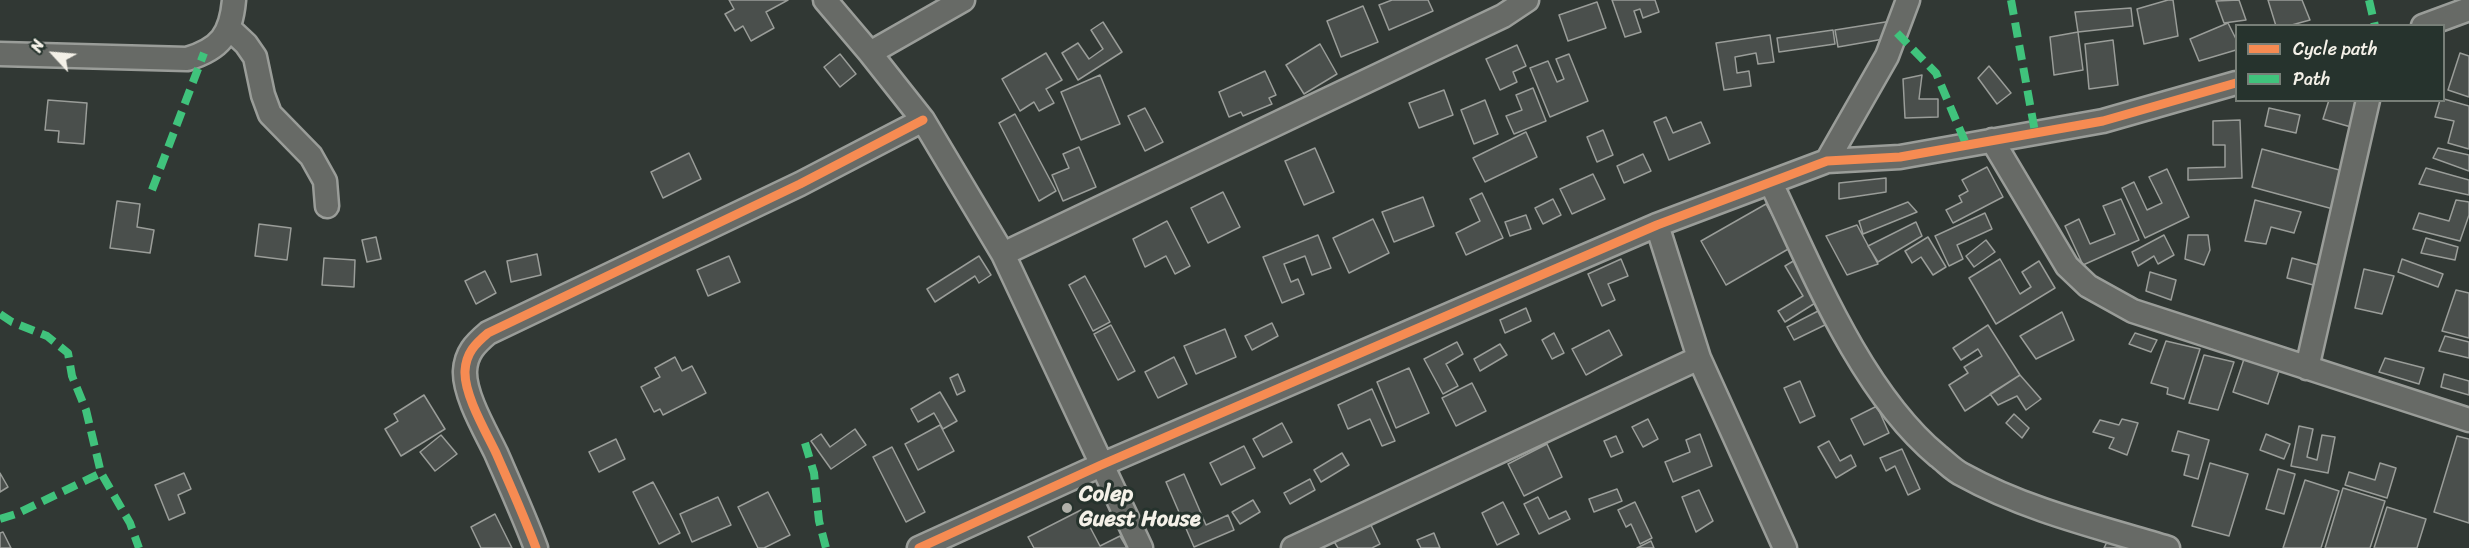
<!DOCTYPE html>
<style>
body{margin:0}
#map{position:relative;width:2469px;height:548px;overflow:hidden;background:#313834;font-family:Sriracha,sans-serif}
canvas{display:block}
.legend{position:absolute;left:2235px;top:24px;width:210px;height:78px;box-sizing:border-box;background:#26332d;border:2px solid #787f78;margin:0;padding:8px 10px;list-style:none;font-size:18px;color:#f4f1e8}
.legend li{display:flex;align-items:center;gap:12px;height:30px}
.legend b{width:30px;border:2px solid #787f78}
.north{position:absolute;left:24px;top:24px;width:60px;height:60px;-webkit-text-stroke:4px #26332d;paint-order:stroke;rotate:296deg;font-size:16px;font-weight:700;line-height:24px;text-align:center;color:#f4f1e8}
.north::after{content:'';display:block;margin:auto;width:21px;height:27px;background:#f4f1e8;clip-path:polygon(50% 0,100% 100%,50% 72%,0 100%)}
</style>
<div id="map">
<canvas width="2469" height="548"></canvas>
<ul class="legend">
<li><b style="height:8px;background:#f68b52"></b>Cycle path</li>
<li><b style="height:8px;background:#40c37c"></b>Path</li>
</ul>
<div class="north">N</div>
</div>
<script>
const context = document.querySelector('canvas').getContext('2d');
context.lineJoin = 'round';
function fill(path, color) { context.fillStyle = color; context.fill(path, 'evenodd'); }
function stroke(path, color, width, dash) { context.strokeStyle = color; context.lineWidth = width; context.lineCap = dash ? 'butt' : 'round'; context.setLineDash(dash || []); context.stroke(path); }
function label(font, color, halo, rows, align = 'center') {
  context.font = font + ' Sriracha,sans-serif'; context.lineWidth = 6; context.setLineDash([]); context.textBaseline = 'middle'; context.strokeStyle = halo; context.fillStyle = color; for (const [text, x, y, turn = 0] of rows) {
    context.save(); context.translate(x, y); context.rotate((+turn || 0) * Math.PI / 180); context.textAlign = isNaN(turn) ? turn : align; if (halo) context.strokeText(text, 0, 0); context.fillText(text, 0, 0); context.restore();
  }
}
const building = new Path2D(`
 M729 0H788L766 12 774 28 751 41 743 26 735 31 725 14 734 9Z
 M1392 0H1428L1433 11 1389 30 1379 5Z
 M1612 0H1655L1659 12 1643 18 1640 9 1634 11 1641 32 1625 37Z
 M2168 0H2173L2178 36 2144 44 2137 9Z
 M2239 0 2246 20 2224 23 2216 1Z
 M2268 0H2302L2310 20 2288 26H2276Z
 M1597 2 1606 28 1568 41 1559 15Z
 M1363 6 1378 42 1341 57 1327 21Z
 M2131 8 2133 26 2078 32 2075 12Z
 M1898 20 1901 36 1838 47 1835 30Z
 M1103 22 1122 52 1078 80 1062 53 1078 43 1089 59 1103 49 1091 30Z
 M2228 23 2236 39V50L2199 61 2190 39Z
 M1833 30 1835 44 1779 52 1777 38Z
 M2078 32 2083 70 2054 75 2050 37Z
 M1770 35 1774 62 1758 64 1756 53 1735 57 1737 73 1749 71 1751 86 1724 90 1716 43Z
 M2113 40 2118 85 2089 89 2085 44Z
 M1320 44 1337 74 1304 94 1286 65Z
 M1517 45 1526 66 1513 72 1517 82 1500 90 1486 59Z
 M1046 53 1062 80 1046 89 1054 103 1039 111 1034 102 1020 111 1002 79Z
 M2460 53 2469 56V97L2448 90Z
 M840 54 856 74 840 87 824 67Z
 M1569 54 1588 101 1550 117 1530 68 1548 61 1557 82 1564 79 1556 59Z
 M1989 66 2011 93 1997 104 1978 78Z
 M1265 71 1276 95 1269 98 1272 104 1243 116 1241 112 1229 117 1219 92Z
 M1100 75 1120 124 1081 140 1061 92Z
 M1922 75 1919 99H1938V117L1905 118 1903 79Z
 M1533 88 1546 121 1514 134 1506 116 1522 110 1516 95Z
 M1444 90 1453 115 1419 128 1409 103Z
 M2444 99 2469 106V149L2448 143 2454 121 2435 117 2440 100Z
 M48 100 87 103 84 144 58 142 59 131 45 130Z
 M1485 100 1498 134 1474 144 1461 110Z
 M2329 100H2359L2351 127 2323 119Z
 M1145 108 1163 142 1145 151 1128 116Z
 M2269 108 2300 115 2296 133 2265 126Z
 M1015 114 1056 191 1039 201 999 123Z
 M1666 117 1673 133 1701 122 1710 143 1669 160 1654 122Z
 M2240 120 2242 178 2188 180V168L2225 167V145H2213V121Z
 M1603 130 1613 155 1597 162 1587 137Z
 M1526 132 1537 157 1485 182 1473 158Z
 M1079 147 1096 187 1063 201 1052 175 1069 168 1063 154Z
 M1315 148 1334 192 1304 205 1285 161Z
 M2438 148 2469 155V171L2433 158Z
 M2262 149 2343 171 2333 209 2252 187Z
 M689 153 701 179 663 198 651 172Z
 M1643 154 1651 171 1624 183 1617 166Z
 M1987 167 2003 197 1953 223 1946 210 1962 202 1959 196 1968 191 1962 180Z
 M2426 168 2469 180V195L2419 184Z
 M2167 169 2189 217 2145 238 2122 188 2134 182 2147 210 2162 203 2149 177Z
 M1593 174 1605 199 1572 214 1560 189Z
 M1886 178V192L1839 199V183Z
 M1223 192 1240 227 1208 243 1191 208Z
 M1482 193 1503 238 1466 255 1456 233 1480 221 1470 199Z
 M1423 197 1434 226 1394 242 1382 212Z
 M1553 199 1561 215 1543 224 1535 208Z
 M2121 199 2139 240 2083 265 2065 226 2079 219 2090 244 2115 234 2103 206Z
 M2255 200 2301 212 2294 233 2271 227 2266 244 2245 241Z
 M2456 200 2469 202V215L2460 241 2413 229 2419 213 2449 221Z
 M117 201 140 204 137 227 154 230 150 253 110 248Z
 M1908 202 1917 212 1863 234 1859 221Z
 M1766 204 1790 248 1726 285 1701 241Z
 M1985 213 1992 229 1957 245 1963 259 1949 266 1935 236Z
 M1526 215 1531 229 1510 236 1505 222Z
 M1373 219 1389 253 1349 273 1333 238Z
 M1167 221 1190 266 1175 274 1166 256 1145 267 1133 239Z
 M1916 222 1922 236 1878 262 1868 246Z
 M259 224 291 228 287 260 255 256Z
 M1857 225 1878 264 1847 275 1826 236Z
 M1318 235 1331 268 1312 275 1305 256 1284 264 1291 282 1298 279 1304 294 1282 303 1263 257Z
 M2164 235 2174 255 2158 264 2154 256 2138 266 2132 252Z
 M2188 235H2208L2210 250 2204 265 2185 259Z
 M376 237 381 259 367 262 362 240Z
 M1928 237 1946 267 1933 275 1921 257 1912 263 1905 251Z
 M2426 238 2458 247 2455 260 2421 253Z
 M1986 240 1995 252 1974 267 1966 256Z
 M537 254 541 275 511 282 507 261Z
 M729 256 740 282 708 296 697 270Z
 M979 256 991 275 979 283 975 276 935 302 927 289Z
 M324 258 355 260 354 287 322 285Z
 M2292 258 2322 266 2317 286 2287 278Z
 M1621 259 1628 276 1608 284 1615 300 1602 306 1588 274Z
 M2000 259 2020 294 2031 287 2022 272 2039 261 2055 288 1996 324 1969 278Z
 M2402 259 2443 274 2438 287 2398 272Z
 M1795 260 1820 300 1785 322 1778 311 1803 296 1785 266Z
 M2364 269 2394 276 2382 314 2355 308Z
 M485 271 496 293 476 304 465 281Z
 M2150 272 2176 280 2171 300 2146 291Z
 M1085 276 1110 322 1093 331 1069 285Z
 M2456 290 2469 293V338L2442 331Z
 M1526 308 1531 321 1505 333 1500 320Z
 M1822 309 1829 323 1794 340 1787 327Z
 M2062 312 2074 340 2036 359 2020 336Z
 M1272 323 1278 336 1252 350 1245 336Z
 M1111 325 1135 371 1118 380 1094 334Z
 M1988 325 2020 375 1965 411 1949 385 1968 373 1964 367 1982 356 1978 349 1961 360 1953 348Z
 M1225 329 1236 357 1196 374 1184 346Z
 M1609 330 1622 355 1586 375 1572 349Z
 M1554 333 1564 353 1552 359 1542 340Z
 M2135 333 2157 340 2151 352 2129 344Z
 M2445 336 2469 342V358L2439 351Z
 M2166 341 2200 349 2184 399 2167 394 2168 388 2151 383Z
 M1457 342 1463 354 1446 364 1458 386 1443 394 1424 359Z
 M1500 344 1507 355 1480 371 1474 359Z
 M2204 355 2234 362 2218 410 2189 403Z
 M2245 356 2280 368 2268 404 2233 392Z
 M675 357 682 371 692 366 706 393 663 415 660 409 654 412 641 387 660 377 655 368Z
 M1174 357 1187 384 1158 398 1145 372Z
 M2385 358 2424 368 2419 384 2379 372Z
 M1409 368 1429 413 1396 428 1377 382Z
 M958 374 965 391 957 395 950 378Z
 M2444 374 2469 381V395L2441 387Z
 M2020 375 2041 399 2026 410 2017 396 1998 405 1990 394Z
 M1800 381 1815 416 1800 423 1784 388Z
 M1472 383 1486 411 1456 426 1442 398Z
 M1372 389 1395 441 1382 446 1370 419 1348 429 1338 405Z
 M940 392 957 421 943 429 934 413 918 422 911 409Z
 M424 395 445 429 401 456 385 429 398 421 394 414Z
 M1877 406 1889 433 1864 445 1851 419Z
 M2014 414 2029 428 2022 438 2006 423Z
 M1648 419 1658 439 1643 447 1632 427Z
 M2122 419 2138 423 2127 455 2109 448 2114 438 2093 432 2100 420 2119 425Z
 M1282 423 1292 442 1263 457 1253 439Z
 M940 425 954 451 918 470 905 444Z
 M2299 426 2313 429 2307 457 2317 460 2322 435 2335 437 2328 473 2291 466Z
 M855 429 866 445 831 469 811 441 821 434 830 447Z
 M2178 431 2209 440 2198 479 2184 475 2189 455 2172 451Z
 M1700 434 1712 466 1673 482 1665 462 1690 452 1686 440Z
 M2266 434 2290 444 2284 459 2260 450Z
 M441 435 457 454 435 471 420 452Z
 M1616 436 1623 452 1611 457 1604 441Z
 M2457 436 2469 439V523L2434 512Z
 M616 439 625 459 599 472 589 452Z
 M1829 441 1840 461 1851 455 1856 466 1836 478 1818 447Z
 M1547 444 1562 477 1524 496 1508 464Z
 M1244 446 1255 468 1221 485 1210 463Z
 M892 447 925 512 906 522 873 457Z
 M1902 449 1920 489 1908 495 1895 466 1886 471 1880 458Z
 M1342 453 1349 465 1321 482 1314 470Z
 M2210 463 2248 474 2229 536 2192 526Z
 M2380 463 2396 468 2387 498 2345 485 2349 472 2375 480Z
 M2278 469 2295 474 2284 514 2266 509Z
 M0 473 8 487 0 492Z
 M184 473 191 489 178 495 185 513 169 520 155 485Z
 M1184 474 1206 525 1228 515 1234 530 1194 547 1166 482Z
 M1310 479 1315 490 1290 504 1284 493Z
 M2305 480 2339 491 2321 548H2283Z
 M653 482 680 533 659 544 633 492Z
 M2343 488 2385 501 2370 548H2325Z
 M1617 489 1622 501 1594 512 1589 499Z
 M1699 490 1713 521 1696 532 1682 497Z
 M768 492 790 535 764 548H758L738 507Z
 M718 497 731 525 692 542 680 514Z
 M1538 497 1549 519 1566 511 1570 519 1539 534 1524 504Z
 M1253 500 1260 512 1240 524 1232 512Z
 M1503 502 1519 534 1497 545 1482 513Z
 M1635 502 1652 538 1640 544 1631 524 1626 527 1618 510Z
 M2387 507 2426 519 2417 548H2374Z
 M1081 510 1100 546 1120 536 1127 548H1034L1028 537Z
 M495 514 512 548H481L471 527Z
 M1369 521 1380 544 1372 548H1338L1333 540Z
 M3 532 11 548H0V533Z
 M1434 533 1440 548H1421L1417 540Z
 M1651 541 1654 548H1637Z
 M2107 542 2124 548H2104Z`);
const minor = new Path2D(`
 M825 0 870 53 923 120 1003 254 1141 548
 M2423 26 2469 9
 M229 28 246 44 255 57 263 95 270 114 311 156 325 181 327 206
 M870 53 963 0
 M0 54 187 59C220 49 231 35 234 0
 M1992 140 2067 266 2088 286 2133 311 2469 420
 M1827 161 1887 56 1908 0
 M1771 183C1813 272 1862 393 1938 456 1946 462 1954 471 1963 475 2026 510 2099 527 2168 548
 M1657 225 1699 358 1785 548
 M1003 254 1503 16 1527 0
 M2307 368 2368 100
 M536 548C524 516 510 485 496 453 486 432 464 395 465 371 466 353 475 344 488 333L800 184 923 120
 M919 548 1101 465 1657 225 1827 161 1900 157 2103 121 2236 83
 M1293 548 1699 358`);
const quiet = new Path2D(`
 M2011 0 2035 132
 M2369 0 2375 26
 M1897 33 1936 73 1966 144
 M152 190 204 53
 M0 314 12 322 47 336 68 353 72 376 86 410 101 473 130 523 139 548
 M805 443 814 473 819 521 826 548
 M0 519 16 514 101 473`);
const cycleway = new Path2D(`
 M536 548C524 516 510 485 496 453 486 432 464 395 465 371 466 353 475 344 488 333L800 184 923 120
 M919 548 1101 465 1657 225 1827 161 1900 157 2103 121 2236 83`);
const markers = [
 [1067,508,6,"#b0b0a9"]
];
const poiNames = [
 ["Colep",1079,495],
 ["Guest House",1079,520]
];
fill(building, '#4a4f4c');
stroke(building, '#9a9d99', 1.5);
stroke(minor, '#9a9d99', 27);
stroke(minor, '#676a66', 22);
stroke(quiet, '#40c37c', 8, [15, 8]);
stroke(cycleway, '#f68b52', 9);
for (const [x, y, r, color] of markers) { const dot = new Path2D(); dot.arc(x, y, r, 0, 2 * Math.PI); context.fillStyle = color; context.fill(dot); stroke(dot, '#26332d', 2); }
label('bold 22px', '#f4f1e8', '#26332d', poiNames, 'left');
</script>
